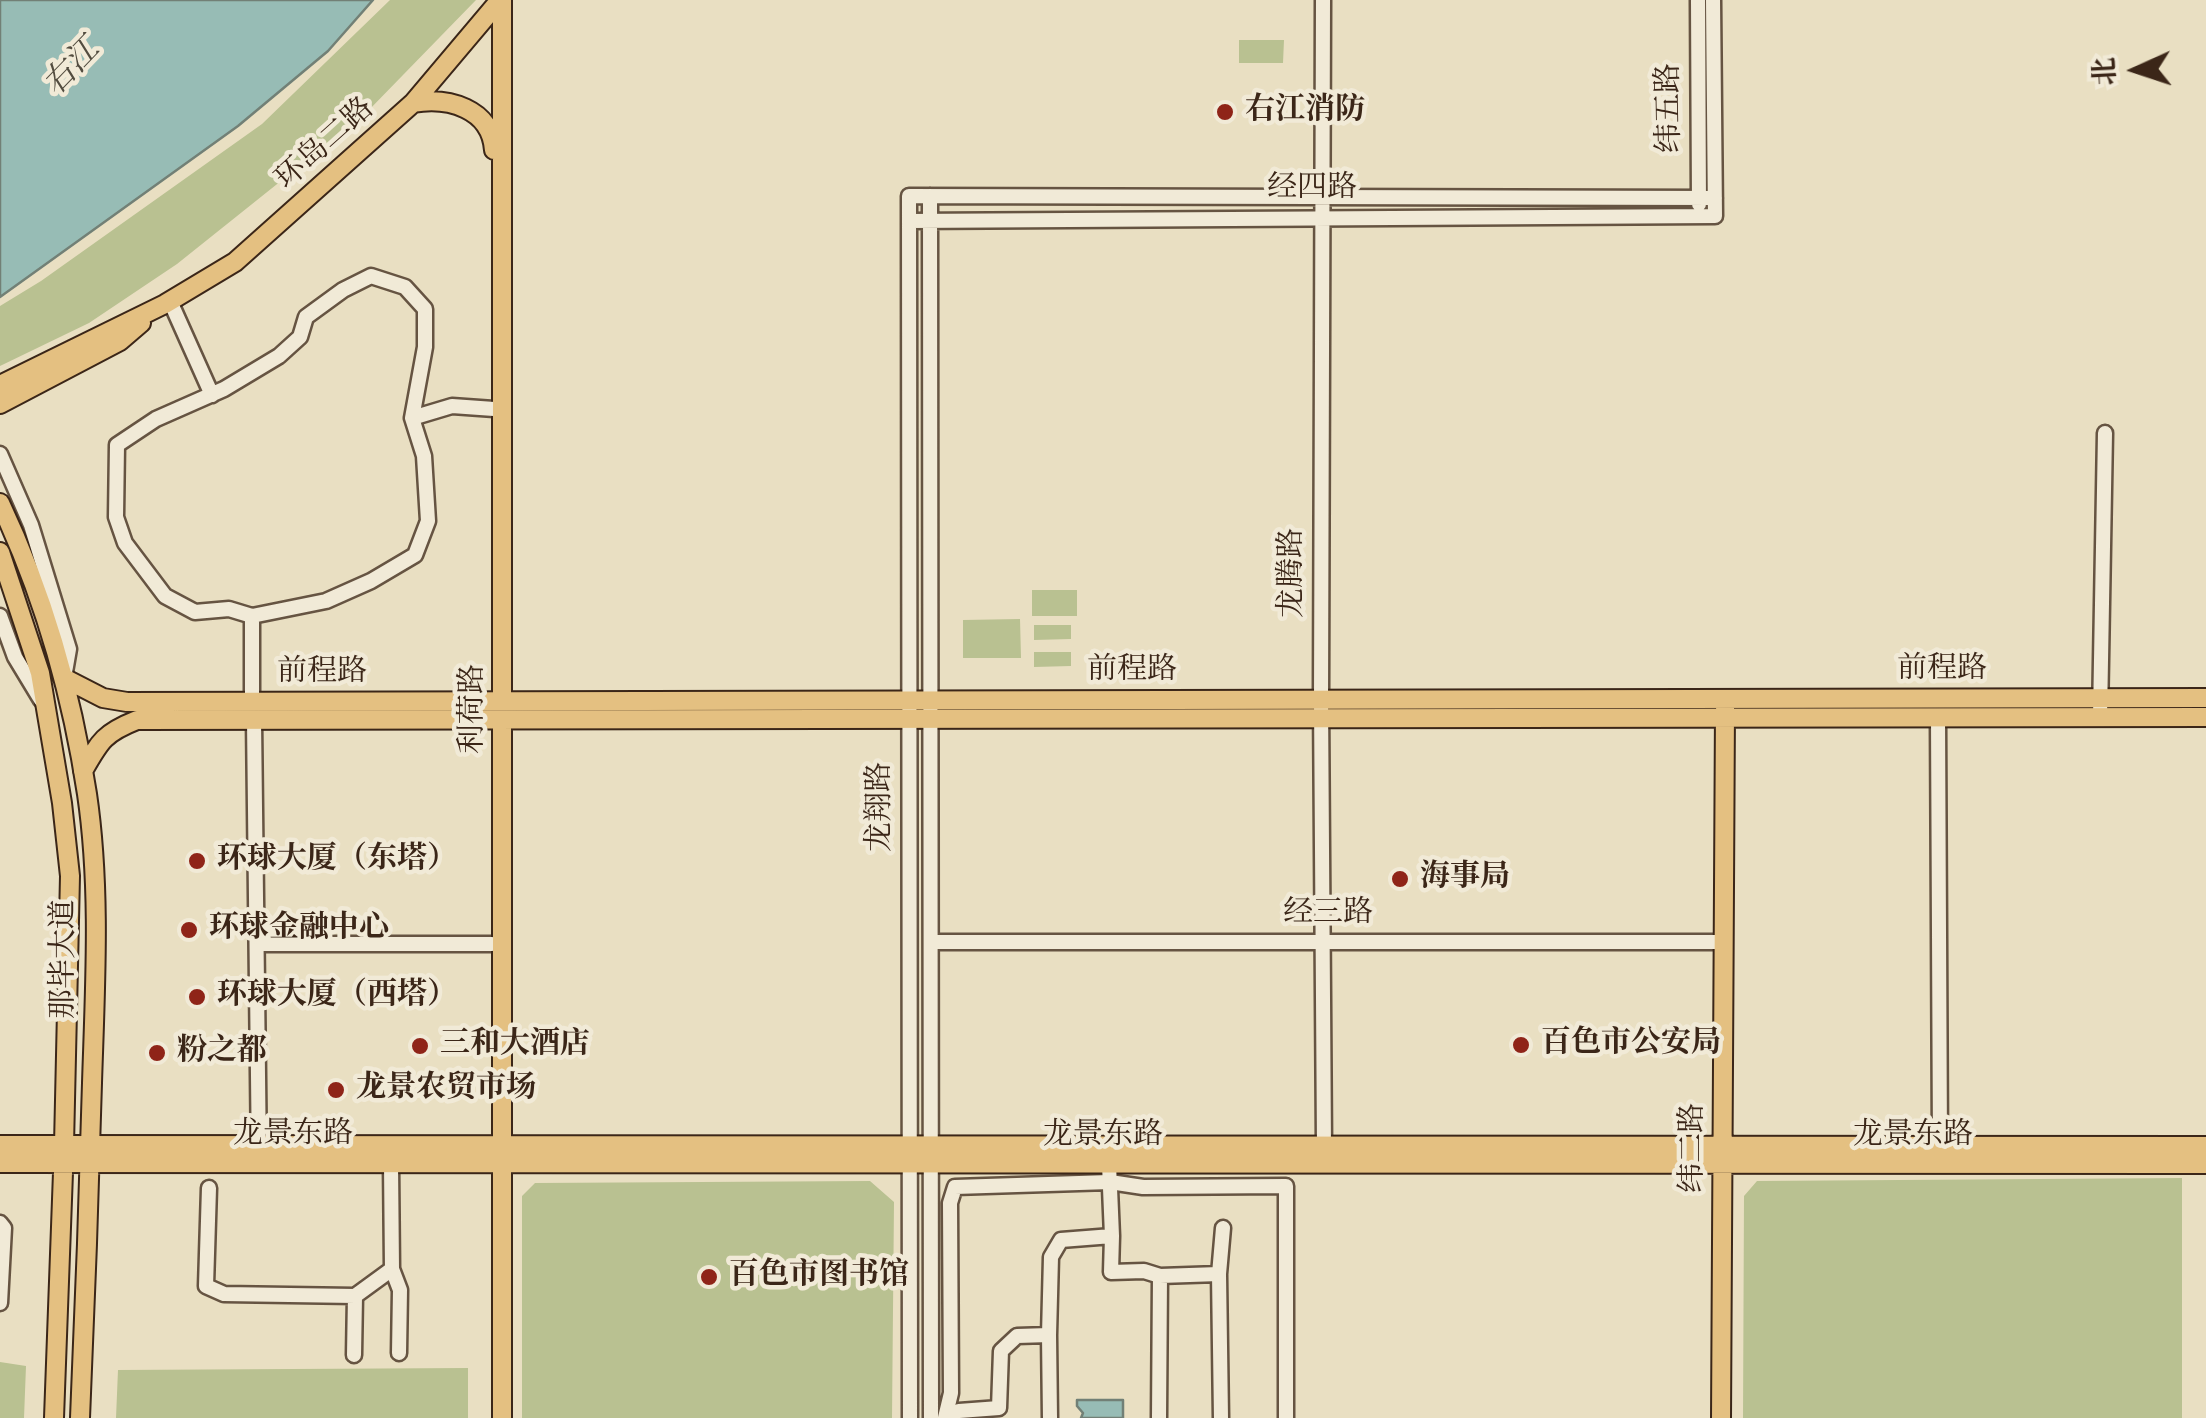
<!DOCTYPE html>
<meta charset="utf-8">
<style>
body{margin:0}
#map{position:relative;width:2206px;height:1418px;overflow:hidden;background:#e9dfc2;font-family:"IM FELL Double Pica","Noto Serif SC",serif}
canvas{display:block}
.north{position:absolute;left:2086px;top:20px;width:100px;height:100px;-webkit-text-stroke:8px #f1ead7;paint-order:stroke;rotate:267deg;font-size:28px;font-weight:700;line-height:40px;text-align:center;color:#3b2618}
.north::after{content:'';display:block;margin:auto;width:35px;height:45px;background:#3b2618;clip-path:polygon(50% 0,100% 100%,50% 72%,0 100%)}
</style>
<div id="map">
<canvas width="2206" height="1418"></canvas>
<div class="north">北</div>
</div>
<script>
const context = document.querySelector('canvas').getContext('2d');
context.lineJoin = 'round';
function fill(path, color) { context.fillStyle = color; context.fill(path, 'evenodd'); }
function stroke(path, color, width, dash) { context.strokeStyle = color; context.lineWidth = width; context.lineCap = dash ? 'butt' : 'round'; context.setLineDash(dash || []); context.stroke(path); }
function label(font, color, halo, rows, align = 'center') {
  context.font = font + ' "IM FELL Double Pica","Noto Serif SC",serif'; context.lineWidth = 9; context.setLineDash([]); context.textBaseline = 'middle'; context.strokeStyle = halo; context.fillStyle = color; for (const [text, x, y, turn = 0] of rows) {
    context.save(); context.translate(x, y); context.rotate((+turn || 0) * Math.PI / 180); context.textAlign = isNaN(turn) ? turn : align; if (halo) context.strokeText(text, 0, 0); context.fillText(text, 0, 0); context.restore();
  }
}
const green = new Path2D(`
 M390 0H476L366 113 177 264 89 323 0 366V306L41 281 262 124Z
 M1239 40H1284L1283 63H1239Z
 M1032 590H1077V616H1032Z
 M1020 619 1021 658H963V620Z
 M1071 625V639L1034 640V625Z
 M1034 652H1071V666L1034 667Z
 M1663 1043a12 12 0 1 1 24 0a12 12 0 1 1-24 0Z
 M2182 1178V1418H1743L1744 1196 1757 1181Z
 M870 1181 894 1202 892 1418H522V1196L535 1183Z
 M0 1362 26 1366 24 1418H0Z
 M468 1368V1418H116L118 1370Z`);
const water = new Path2D(`
 M0 0H373L328 51 238 126 0 297Z
 M1077 1400H1123V1418H1081L1083 1413 1077 1406Z`);
const minor = new Path2D(`
 M1323 0 1321 700 1324 1146
 M1698 0 1699 204
 M930 196 931 1418
 M909 221 1715 216 1713 0
 M371 276 405 287 425 309V347L412 418 424 456 428 521 415 555 371 581 326 601 252 616 229 609 195 612 165 596 125 543 116 517 117 445 156 419 224 389 279 356 300 337 306 317 343 290Z
 M170 301 212 395
 M412 418 452 406 494 409
 M0 454 31 525 69 649 64 678
 M0 616 15 657 41 700
 M252 701V616
 M1938 717 1940 1146
 M2100 717 2105 433
 M254 720 259 1164
 M931 942H1724
 M257 944H492
 M209 1188 206 1286 224 1294 355 1296 392 1269 391 1164
 M0 1223 4 1228 0 1303
 M1112 1236 1111 1272 1144 1271 1160 1276
 M392 1269 400 1290 399 1353
 M1049 1335 1050 1418
 M354 1355 355 1296
 M910 1418 909 196 1715 198
 M945 1418 951 1393 950 1203 955 1187 1110 1182 1143 1187 1286 1186V1418
 M952 1418 959 1411 999 1408 1001 1351 1017 1336 1049 1335 1051 1257 1061 1240 1112 1236 1109 1164
 M1159 1418 1160 1276 1219 1274
 M1221 1418 1219 1274 1223 1228`);
const major = new Path2D(`
 M413 103C448 97 491 108 494 150
 M0 385 165 304 235 262 413 103 500 0
 M0 404 120 341 141 323
 M0 503C43 594 72 695 87 794 101 889 95 987 92 1083 89 1195 85 1306 80 1418
 M0 552 40 673 62 803 70 876 64 1145 54 1418
 M64 678 103 698 127 702 2206 698
 M83 771C100 741 104 733 137 720L2206 717
 M0 1145 2206 1146
 M0 1163 2206 1164
 M502 1418V0
 M1721 1418 1725 709`);
const markers = [
 [1225,112,10,"#8f2418"],
 [197,861,10,"#8f2418"],
 [1400,879,10,"#8f2418"],
 [189,930,10,"#8f2418"],
 [197,997,10,"#8f2418"],
 [1521,1045,10,"#8f2418"],
 [420,1046,10,"#8f2418"],
 [157,1053,10,"#8f2418"],
 [336,1090,10,"#8f2418"],
 [709,1277,10,"#8f2418"]
];
const streetNames = [
 ["纬五路",1671,108,-91],
 ["环岛二路",326,145,-42],
 ["经四路",1312,190],
 ["龙腾路",1294,573,-90],
 ["前程路",1942,671],
 ["前程路",1132,672],
 ["前程路",322,674],
 ["利荷路",475,709,-90],
 ["龙翔路",882,807,-90],
 ["经三路",1328,915],
 ["那毕大道",66,959,-90],
 ["龙景东路",293,1136],
 ["龙景东路",1103,1137],
 ["龙景东路",1913,1137],
 ["纬二路",1695,1148,-90]
];
const poiNames = [
 ["右江消防",1245,112],
 ["环球大厦（东塔）",217,861],
 ["海事局",1420,879],
 ["环球金融中心",209,930],
 ["环球大厦（西塔）",217,997],
 ["百色市公安局",1541,1045],
 ["三和大酒店",440,1046],
 ["粉之都",177,1053],
 ["龙景农贸市场",356,1090],
 ["百色市图书馆",729,1277]
];
const waterNames = [
 ["右江",73,69,-46]
];
fill(green, '#b9c191');
fill(water, '#97bcb5');
stroke(water, '#728076', 2.5);
stroke(minor, '#665442', 19);
stroke(major, '#3b2618', 22);
stroke(minor, '#f1ead7', 14);
stroke(major, '#e4c081', 18);
for (const [x, y, r, color] of markers) { const dot = new Path2D(); dot.arc(x, y, r, 0, 2 * Math.PI); context.fillStyle = color; context.fill(dot); stroke(dot, '#f1ead7', 4); }
label('30px', '#3b2618', '#f1ead7', streetNames);
label('bold 30px', '#3b2618', '#f1ead7', poiNames, 'left');
label('italic 32px', '#524c3f', '#f1ead7', waterNames);
</script>
